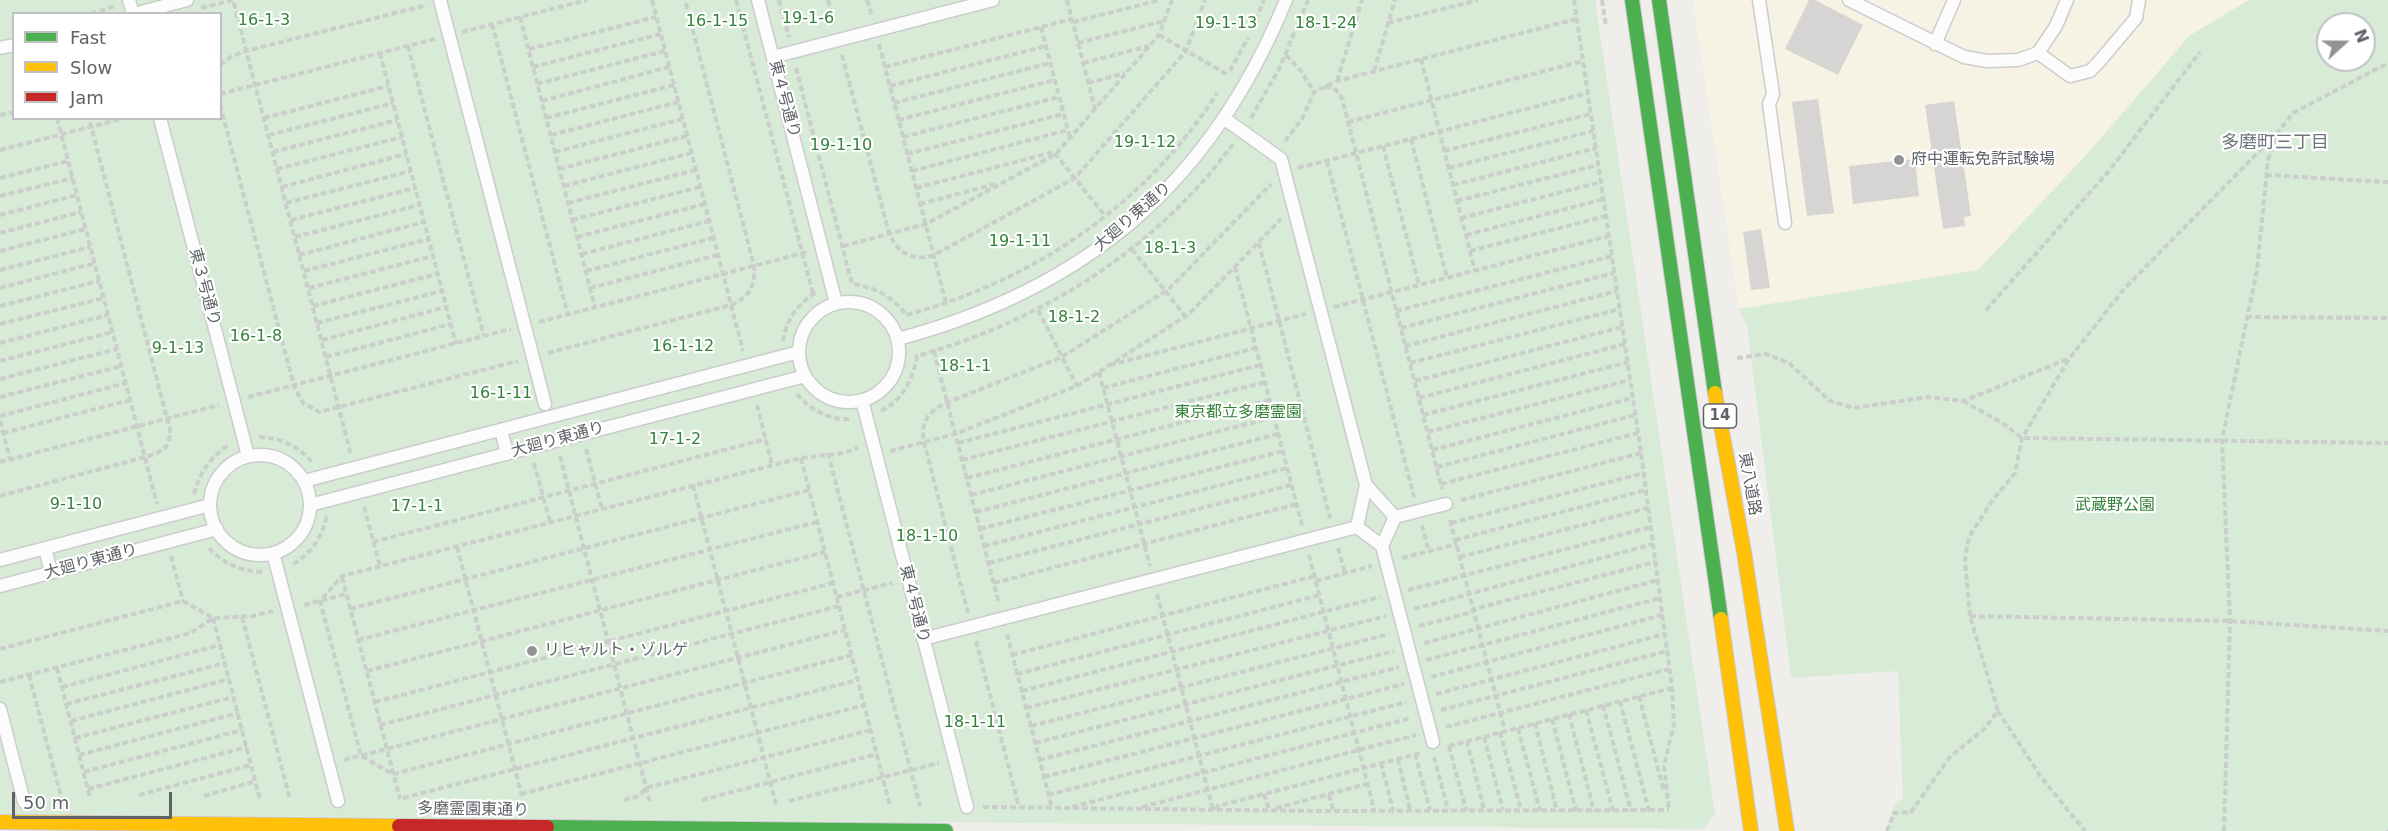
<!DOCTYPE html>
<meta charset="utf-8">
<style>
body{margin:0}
#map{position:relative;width:2388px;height:831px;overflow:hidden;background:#efeeea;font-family:"DejaVu Sans",sans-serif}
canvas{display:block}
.legend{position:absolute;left:12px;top:12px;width:210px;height:108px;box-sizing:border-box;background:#fff;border:2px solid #bfc1c3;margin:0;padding:8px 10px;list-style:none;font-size:18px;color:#5f6368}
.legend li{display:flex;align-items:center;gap:12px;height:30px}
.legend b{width:30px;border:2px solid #bfc1c3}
.north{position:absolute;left:2316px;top:12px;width:60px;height:60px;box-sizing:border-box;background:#fff;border:2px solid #bfc1c3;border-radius:50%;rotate:69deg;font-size:16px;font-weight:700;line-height:24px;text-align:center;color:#5f6368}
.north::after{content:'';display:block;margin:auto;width:21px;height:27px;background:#919496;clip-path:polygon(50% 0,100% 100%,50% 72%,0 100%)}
.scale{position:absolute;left:12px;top:792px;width:160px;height:27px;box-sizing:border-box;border:3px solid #5f6368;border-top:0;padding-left:8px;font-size:18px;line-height:21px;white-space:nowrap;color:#5f6368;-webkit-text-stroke:4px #fff;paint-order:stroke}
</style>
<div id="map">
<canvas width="2388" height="831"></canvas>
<ul class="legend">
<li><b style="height:8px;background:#4caf50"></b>Fast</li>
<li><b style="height:8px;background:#ffc107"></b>Slow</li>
<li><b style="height:8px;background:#c62828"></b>Jam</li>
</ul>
<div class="north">N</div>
<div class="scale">50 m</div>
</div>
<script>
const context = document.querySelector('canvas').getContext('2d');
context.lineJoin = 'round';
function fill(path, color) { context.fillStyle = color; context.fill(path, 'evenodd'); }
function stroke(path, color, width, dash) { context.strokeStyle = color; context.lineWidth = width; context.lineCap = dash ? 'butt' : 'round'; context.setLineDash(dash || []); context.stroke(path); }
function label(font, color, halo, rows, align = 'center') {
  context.font = font + ' "DejaVu Sans","Noto Sans JP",sans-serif'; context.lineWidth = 4.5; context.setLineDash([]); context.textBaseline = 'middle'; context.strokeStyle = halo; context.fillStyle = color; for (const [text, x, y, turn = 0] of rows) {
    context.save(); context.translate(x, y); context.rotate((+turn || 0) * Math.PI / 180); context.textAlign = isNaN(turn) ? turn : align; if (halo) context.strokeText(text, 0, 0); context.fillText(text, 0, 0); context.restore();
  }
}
const commercial = new Path2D(`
 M1693 0H2271L2184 51 1978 270 1739 309Z`);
const green = new Path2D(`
 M0 0H1595L1715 814 1703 829 0 814ZM14 14H220V118H14Z
 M2249 0H2388V831H1886L1894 806 1903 798 1898 671 1791 678 1747 326 1739 309 1978 270 2089 152 2189 36ZM2328 24H2364V60H2328Z`);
const building = new Path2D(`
 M1809 0H1815L1863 25 1838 75 1785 49Z
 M1818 99 1834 213 1807 216 1792 102Z
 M1954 101 1971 216 1964 217 1965 226 1943 229 1925 105Z
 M1915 159 1919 196 1853 204 1849 166Z
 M1761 229 1770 288 1751 290 1743 232Z`);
const path = new Path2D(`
 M652 0 743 351
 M736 0 813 294
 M779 0 789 37
 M828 0 834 24
 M867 0 872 17
 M1067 0 1095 109
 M1574 0 1641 453 1672 688 1674 724 1664 766 1669 810
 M1602 0 1606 26
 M201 8 233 0 351 455
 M91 14 115 6
 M520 17 595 307
 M1073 22 1160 0
 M1388 23 1478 0
 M492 24 568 315
 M1041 27 1070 138
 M1252 28 1264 0
 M462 32 587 0
 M1159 35 1228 75
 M1078 43 1164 21
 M879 44 946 303
 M408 46 484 336
 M529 49 656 17
 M380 53 456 344
 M842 55 889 233C898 253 912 262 934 255L1075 178 1186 51 1205 0
 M1286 55 1301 71 1314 92
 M1421 59 1475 271
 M1083 63 1149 46
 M220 65 232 56 246 51 427 5
 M533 67 660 34
 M885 67 1072 19
 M796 68 852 284C875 287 892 296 906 315 1033 281 1146 205 1217 93
 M1230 71 1248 38
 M1374 71 1395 0
 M1337 81 1362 0
 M1088 83 1125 73
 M537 84 665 51
 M890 86 1046 46
 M1325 86 1336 90 1342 98 1442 489
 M220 94 435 39
 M542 101 669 67
 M894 103 1050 63
 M220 105 294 386 303 403 319 412 518 361
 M0 115 14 112
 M57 118 157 504
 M264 118 388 86
 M546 118 674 85
 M1251 118 1279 69 1308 0
 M898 120 1055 80
 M1348 122 1583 61
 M269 135 393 103
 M551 135 678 102
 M903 137 1059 97
 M1411 139 1447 278
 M1285 141 1302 119 1314 92 1337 81 1576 19
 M1383 146 1419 285
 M0 150 125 118
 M1444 151 1590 114
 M273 152 397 120
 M555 152 682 119
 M907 154 1063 114
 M1327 161 1414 497
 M1298 168 1588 93
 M1449 168 1593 131
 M277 169 402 137
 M559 169 687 136
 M912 171 1068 130
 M2266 175 2388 182
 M0 178 68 161
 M1453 185 1596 148
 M564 186 691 153
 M282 187 406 154
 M916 188 1054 152 1105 216
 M0 196 73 178
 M1457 201 1598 165
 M286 203 411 171
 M568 203 696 170
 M920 204 995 184
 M0 215 77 195
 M1461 218 1601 182
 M291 220 415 188
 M572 220 700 187
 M0 233 81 212
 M1466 235 1604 199
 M295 237 419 205
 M577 237 705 204
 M1259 243 1330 518
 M843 246 926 224 1056 154 1159 35 1172 0
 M1132 249 1185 316
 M0 251 86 229
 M1470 251 1606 216
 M582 254 709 221
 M299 255 424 222
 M1235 267 1302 525
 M0 270 90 247
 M304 271 429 239
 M586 271 713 238
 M0 288 95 263
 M309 288 433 256
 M590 288 718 255
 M0 306 99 281
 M313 306 437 274
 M1334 307 1609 236
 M1038 310 1077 386
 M1986 310 2109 171 2200 52
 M1396 311 1612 256
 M2246 317 2388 318
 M539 322 807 252
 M317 323 442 291
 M0 324 104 298
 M1401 328 1614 273
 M322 340 446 307
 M783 341C786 320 798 303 817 292
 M0 343 108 315
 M1405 346 1617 291
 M934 351 999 604
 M548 353 731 305C750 297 755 286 754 266L685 0
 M326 357 451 324
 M1737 358 1766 354 1789 363 1830 401 1854 408 1928 397 1963 401 2068 359
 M0 361 113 332
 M1410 363 1620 309
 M1110 365 1306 314
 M1099 372 1150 566
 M0 379 117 349
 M1415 381 1622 327
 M1103 388 1256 348
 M797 394C810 410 829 420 850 419
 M0 397 122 366
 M248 397 511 329
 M1419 398 1625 344
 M1963 401 2004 424 2022 438 2388 443
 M757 405 772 465
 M881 411C903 400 913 379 917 356 1043 320 1154 251 1233 144
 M1423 415 1628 362
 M0 416 126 383
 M0 421 10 459
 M1428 432 1630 380
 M3 433 130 400
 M259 437C281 438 298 446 313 463
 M958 443 1260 365
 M586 449 602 509
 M1432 450 1633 398
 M890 451 955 434 1077 386 1189 314 1281 219
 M828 453 920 806
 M560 456 650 803
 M801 458 890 806
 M962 460 1265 382
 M0 462 219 405
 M534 463 550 522
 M1437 467 1635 415
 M967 478 1269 400
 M1441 484 1638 433
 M693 485 776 804
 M194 494C200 472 210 457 229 445
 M971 495 1274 417
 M0 496 156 454 166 447 171 434 89 118
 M1461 500 1641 453
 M364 507 380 566
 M976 512 1278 434
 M1450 520 1505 731
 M1451 523 1644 473
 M1422 525 1429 552
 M980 529 1283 451
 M1455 540 1646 490
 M373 542 766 439
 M984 546 1287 468
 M457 547 522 796
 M209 548C224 564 240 571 263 572
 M1338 548 1345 573
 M1309 555 1374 809
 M171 556 183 601
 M1460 557 1648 508
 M1402 558 1457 544
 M989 563 1291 485
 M293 564C312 553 322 537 327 516
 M342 577 400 799
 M1316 581 1372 566
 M994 583 1297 504
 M1408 590 1651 527
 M1157 594 1213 810 1218 806 1421 753
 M837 597 892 583
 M304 605 346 594
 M350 609 809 490
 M1414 609 1653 544
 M968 613 924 442C920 421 929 411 948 402L1062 357 1169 289 1271 184
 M1970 616 2230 621 2388 631
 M242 617 290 799
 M213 618 260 800
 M1419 626 1469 613 1478 608 1655 562
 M1007 634 1052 808
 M358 640 817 522
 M976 641 1019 807
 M1424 643 1658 580
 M0 649 183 601 213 618 253 616 273 611
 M852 655 393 774 361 756 320 601 342 576 801 458 844 453 858 448
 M1012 655 1315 576
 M1426 660 1660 598
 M57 668 90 798
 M367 671 825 552
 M1017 674 1320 595
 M29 675 61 796
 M1431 677 1662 615
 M0 682 191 633 213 618
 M62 687 220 645
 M1022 691 1380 597
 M1436 694 1665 634
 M1639 696 1664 792
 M1620 701 1649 811
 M375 702 833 583
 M66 704 225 663
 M1603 705 1631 811
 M1026 708 1386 616
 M1441 710 1667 651
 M1586 710 1613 811
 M1998 711 2041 777 2085 831
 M1569 714 1594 811
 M1552 719 1576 811
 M71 721 229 679
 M1535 723 1557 811
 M380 725 839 606
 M1031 726 1389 634
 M1446 727 1669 669
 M1518 728 1540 811
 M1500 732 1521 810
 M1484 737 1503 810
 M75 738 233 697
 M1467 741 1484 810
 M1035 743 1394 651
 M1449 746 1672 688
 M1449 746 1466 810
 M1415 754 1430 810
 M79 755 238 713
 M1434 757 1448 810
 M1398 759 1410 810
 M344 760 845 630
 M1039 760 1399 667
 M1381 763 1393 810
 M84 772 242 730
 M1044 777 1404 684
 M88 789 247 747
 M521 794 865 705
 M1264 794 1269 810
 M139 795 251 765
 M1048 795 1406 702
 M1329 795 1333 809
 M204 796 256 781
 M403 798 858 680
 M624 800 639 796 646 788 871 730
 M702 800 877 754
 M789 801 939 763
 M983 807 1318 811 1669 810
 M1072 807 1411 718
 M1142 807 1416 735
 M1276 808 1367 784
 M1887 831 1894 813 1911 812 1950 757 1984 729 1998 711 1970 616 1965 560 1969 537 1992 501 2015 473 2022 438 2069 359 2124 289 2279 131
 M2224 831 2230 621 2222 440 2257 270 2268 160 2279 131 2293 113 2388 63
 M2388 831V830`);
const lane = new Path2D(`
 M129 0 133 14
 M440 0 545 404
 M758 0 836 303
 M1759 0 1773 94 1769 104 1785 223
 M1849 0 1964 57 1987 61 2018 60 2038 53 2056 26 2067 0
 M134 14 187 0
 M1935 44 1954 0
 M0 48 14 45
 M2038 53 2070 76 2090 71 2098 63 2136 18 2139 0
 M773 57 993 0
 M160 118 248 456
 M1225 119 1281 159 1366 485
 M799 352a50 50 0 1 1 100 0a50 50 0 1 1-100 0Z
 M898 339C1088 288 1211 183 1286 0
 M862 400 967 807
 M501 430 507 454
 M210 505a50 50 0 1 1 100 0a50 50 0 1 1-100 0Z
 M304 481 799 352
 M310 505 805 376
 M1395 517 1446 504
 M1382 546 1395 517 1366 485 1357 527 1382 546 1433 742
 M45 548 51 572
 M273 553 338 801
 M0 560 210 505
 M0 586 217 529
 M923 639 1357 527
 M0 709 24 802`);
const fast = new Path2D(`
 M1632 0 1721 619
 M1659 0 1715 393
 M547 827 946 831`);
const slow = new Path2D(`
 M1715 393 1744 552 1787 831
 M1721 619 1751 831
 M0 822 399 826`);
const jam = new Path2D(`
 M399 826 547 827`);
const markers = [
 [1899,160,6,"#919496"],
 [532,651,6,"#919496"]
];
const shields = [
 [1720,416,33]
];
const shieldNames = [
 ["14",1720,416]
];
const parkNames = [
 ["19-1-6",808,19],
 ["16-1-3",264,21],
 ["16-1-15",717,22],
 ["19-1-13",1226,24],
 ["18-1-24",1326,24],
 ["19-1-12",1145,143],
 ["19-1-10",841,146],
 ["19-1-11",1020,242],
 ["18-1-3",1170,249],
 ["18-1-2",1074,318],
 ["16-1-8",256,337],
 ["16-1-12",683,347],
 ["9-1-13",178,349],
 ["18-1-1",965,367],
 ["16-1-11",501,394],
 ["東京都立多磨霊園",1238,413],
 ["17-1-2",675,440],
 ["9-1-10",76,505],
 ["武蔵野公園",2115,506],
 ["17-1-1",417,507],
 ["18-1-10",927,537],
 ["18-1-11",975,723]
];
const streetNames = [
 ["東４号通り",784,99,75],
 ["大廻り東通り",1133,217,-41],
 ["東３号通り",204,287,75],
 ["大廻り東通り",558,440,-15],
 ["東八道路",1749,484,80],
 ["大廻り東通り",91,562,-15],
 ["東４号通り",914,604,76],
 ["多磨霊園東通り",473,810,1]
];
const poiNames = [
 ["府中運転免許試験場",1911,160],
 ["リヒャルト・ゾルゲ",544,651]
];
const neighbourhoodNames = [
 ["多磨町三丁目",2275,143]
];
fill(commercial, '#f7f3e4');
fill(green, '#d8ebd6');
fill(building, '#d6d5d3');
stroke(lane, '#cbcccc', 15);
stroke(fast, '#cacacb', 16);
stroke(slow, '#cacacb', 16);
stroke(jam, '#cacacb', 16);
stroke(path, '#cacfcc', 4, [6, 3]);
stroke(lane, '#fdfcfc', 12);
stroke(fast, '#4caf50', 14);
stroke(slow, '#ffc107', 14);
stroke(jam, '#c62828', 14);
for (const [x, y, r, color] of markers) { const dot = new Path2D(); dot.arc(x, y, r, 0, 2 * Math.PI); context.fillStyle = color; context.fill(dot); stroke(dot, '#fff', 2); }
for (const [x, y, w] of shields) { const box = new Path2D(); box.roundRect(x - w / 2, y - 12, w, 24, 4.5); context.fillStyle = '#fff'; context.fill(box); stroke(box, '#5f6368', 1.5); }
label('bold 15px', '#5f6368', null, shieldNames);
label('16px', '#348238', '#fff', parkNames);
label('16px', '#5f6368', '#fff', streetNames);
label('16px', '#5f6368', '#fff', poiNames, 'left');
label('18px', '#70757a', '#fff', neighbourhoodNames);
</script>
